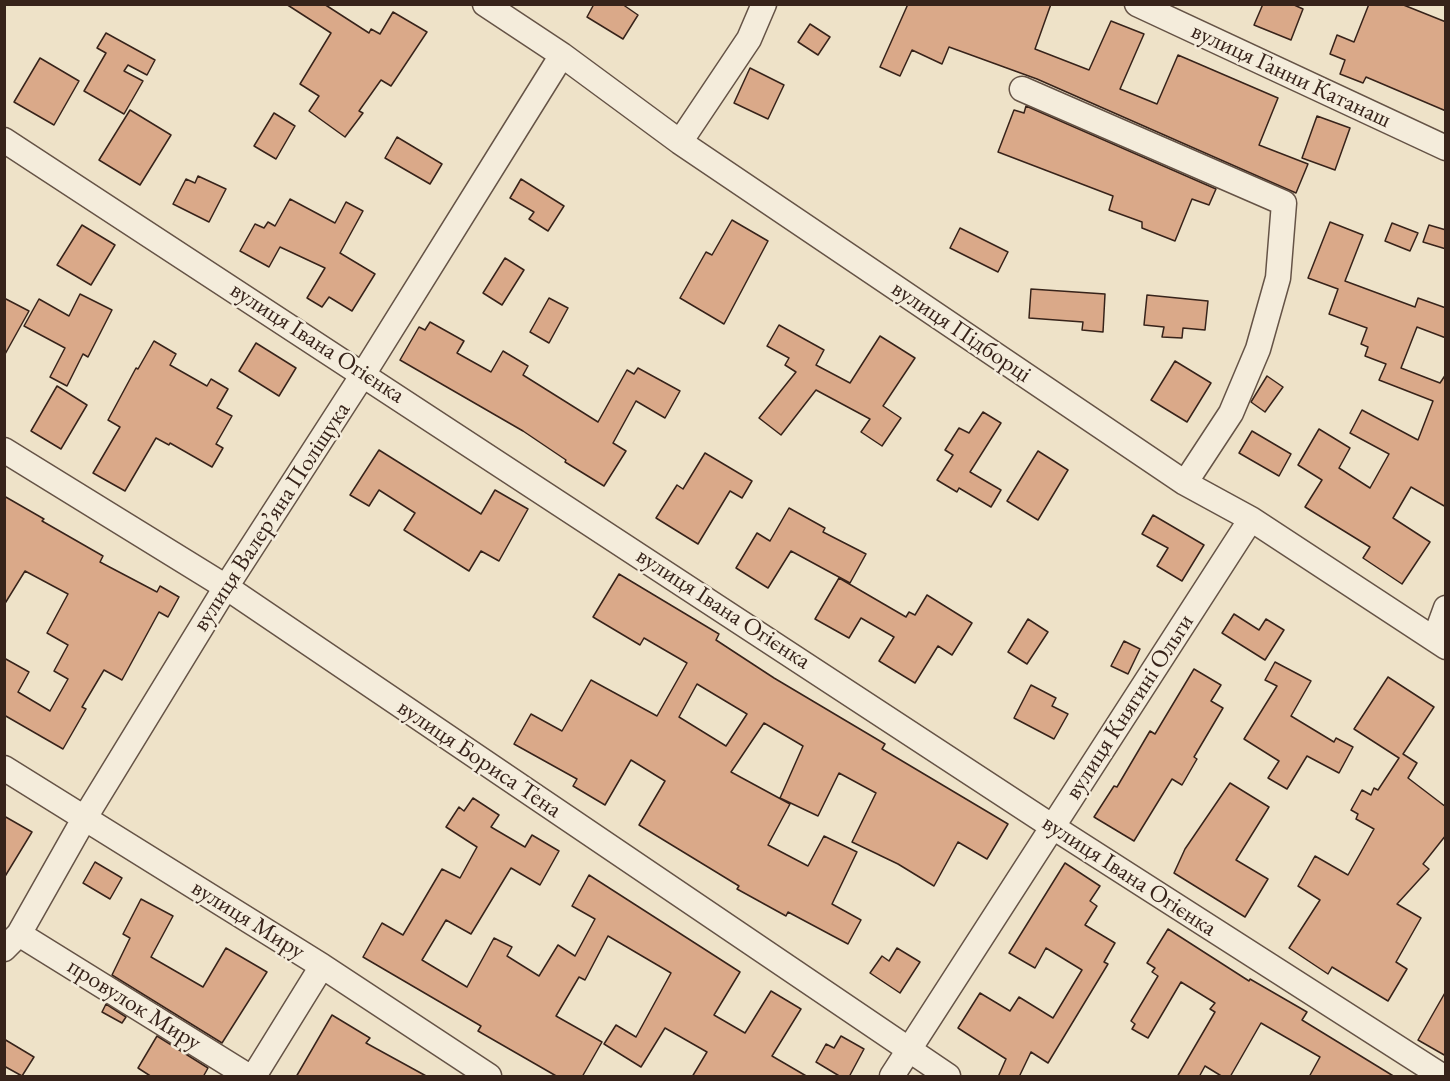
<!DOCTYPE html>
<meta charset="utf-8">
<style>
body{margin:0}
#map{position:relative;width:1450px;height:1081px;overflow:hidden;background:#eee2c8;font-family:"EB Garamond",serif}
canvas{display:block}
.frame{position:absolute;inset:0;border:6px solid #37231a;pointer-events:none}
</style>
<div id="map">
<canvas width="1450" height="1081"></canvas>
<div class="frame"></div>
</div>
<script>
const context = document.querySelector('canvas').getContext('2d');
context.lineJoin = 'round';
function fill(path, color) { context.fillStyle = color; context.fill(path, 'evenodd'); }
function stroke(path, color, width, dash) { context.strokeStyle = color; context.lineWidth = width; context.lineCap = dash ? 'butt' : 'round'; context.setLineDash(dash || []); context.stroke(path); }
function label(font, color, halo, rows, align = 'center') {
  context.font = font + ' "EB Garamond",serif'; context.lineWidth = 5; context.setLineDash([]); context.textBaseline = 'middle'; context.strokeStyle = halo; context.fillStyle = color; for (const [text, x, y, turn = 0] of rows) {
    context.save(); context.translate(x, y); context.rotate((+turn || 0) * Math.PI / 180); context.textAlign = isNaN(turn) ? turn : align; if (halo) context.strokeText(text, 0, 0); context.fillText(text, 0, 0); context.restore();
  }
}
const building = new Path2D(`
 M286 4H324L369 33 371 29 380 34 393 12 427 32 391 86 381 80 359 111 363 113 345 137 309 111 319 96 300 84 331 33Z
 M594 4H622L638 15 623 39 587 17Z
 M908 4H1051L1035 49 1089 70 1111 21 1144 34 1120 89 1157 104 1178 55 1278 98 1259 145 1308 164 1296 193 1037 79 949 47 942 64 912 50 900 76 880 67Z
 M1263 4H1292L1303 9 1291 40 1254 25Z
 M1369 4H1401L1446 22V111L1366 77 1363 83 1340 74 1345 60 1330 54 1337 35 1354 42Z
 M810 24 830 37 818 55 798 42Z
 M106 33 155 60 147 75 128 65 124 71 143 81 124 114 84 91 106 53 97 48Z
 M40 58 79 81 54 125 14 102Z
 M750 68 784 85 768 119 734 103Z
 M1026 106 1216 189 1209 205 1192 199 1175 241 1142 228V222L1109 210 1113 196 998 152 1014 110 1024 113Z
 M130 110 171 135 140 185 99 160Z
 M274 113 295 126 276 159 254 146Z
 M1317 116 1350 128 1335 170 1302 158Z
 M397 137 442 164 430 184 385 158Z
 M198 176 226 189 209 222 173 204 186 179 195 183Z
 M521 179 564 206 548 231 529 219 534 212 510 198Z
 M290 199 335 223 346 202 363 211 340 253 375 274 352 311 329 297 322 307 307 298 325 268 280 247 269 267 240 251 255 224 264 228 268 222 275 226Z
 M732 220 768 241 724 324 680 298 706 252 712 255Z
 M1330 222 1363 235 1345 281 1415 307 1418 298 1446 308V338L1417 327 1401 368 1440 383 1446 374V507L1411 487 1393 518 1430 542 1402 584 1363 558 1370 547 1305 507 1322 480 1298 465 1319 429 1350 448 1339 468 1370 488 1389 454 1350 433 1362 410 1418 440 1433 401 1379 380 1386 364 1365 356 1368 347 1361 344 1367 328 1329 314 1338 289 1308 278Z
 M1392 223 1418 233 1410 251 1385 241Z
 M82 225 115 245 91 285 57 265Z
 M1429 225 1446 230V249L1423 242Z
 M960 228 1008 252 998 272 950 248Z
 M505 258 524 270 502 305 483 293Z
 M1031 289 1105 294 1103 332 1082 330 1083 322 1029 318Z
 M80 294 112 310 88 357 83 354 67 386 50 377 65 348 24 326 39 299 69 316Z
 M1147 295 1208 301 1205 330 1183 328 1182 338 1162 337 1164 327 1144 325Z
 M4 298 29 311 4 356Z
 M549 298 568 308 549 343 530 332Z
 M430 322 464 341 457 353 491 372 503 351 528 366 523 375 598 422 627 370 634 374 638 368 680 391 665 418 636 401 613 443 626 451 604 486 565 462 566 460 523 431 400 360 419 327 425 330Z
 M779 325 824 350 816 365 850 383 880 336 915 358 883 406 901 418 882 446 861 432 870 419 816 390 781 435 759 418 796 372 785 365 789 358 767 346Z
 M154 341 176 354 170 365 207 386 211 379 228 389 217 408 232 416 216 444 223 448 212 467 170 443 169 445 156 438 125 491 93 473 120 427 108 420 136 368 138 369Z
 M256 343 296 368 279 396 239 371Z
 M1175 361 1211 383 1187 422 1151 400Z
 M1267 376 1283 387 1265 412 1251 402Z
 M57 386 87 405 61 449 31 431Z
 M983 412 1001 423 970 472 1001 490 991 507 959 488 957 492 937 480 953 455 945 450 959 428 969 433Z
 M1252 431 1291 454 1279 476 1239 453Z
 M379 450 481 514 495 490 528 509 499 561 481 551 469 571 404 530 415 513 379 490 369 506 350 495Z
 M1038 451 1068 470 1038 520 1007 501Z
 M705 453 752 481 742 498 730 491 698 544 656 518 677 485 683 489Z
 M4 496 44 519 42 521 103 556 100 562 157 592 160 586 179 597 168 617 159 612 122 680 104 670 82 707 86 709 63 749 4 715V658L29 672 18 692 50 711 68 679 54 671 68 645 47 633 68 594 25 571 4 605Z
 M789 508 825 528 823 532 866 554 850 583 791 551 768 588 736 568 757 533 770 541Z
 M1153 515 1204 545 1182 581 1157 566 1168 548 1142 534Z
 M619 574 719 634 716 640 774 678 885 744 882 749 1008 824 987 859 958 842 934 886 898 864 852 842 876 793 839 773 818 816 780 798 803 746 764 723 731 772 790 804 768 845 808 866 824 836 857 852 832 904 861 920 848 944 788 912 786 916 737 889 739 886 639 825 665 781 631 760 605 805 573 786 577 779 514 744 531 714 562 731 591 680 657 716 687 663 644 638 640 645 593 617ZM697 684 747 714 726 746 679 717Z
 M839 578 906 617 909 612 915 615 927 595 972 623 952 655 938 646 915 683 879 661 894 637 861 618 849 638 815 619Z
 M1234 614 1259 630 1266 619 1284 630 1265 660 1222 633Z
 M1028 619 1048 632 1027 664 1008 652Z
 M1124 641 1140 649 1128 674 1111 666Z
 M1275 662 1311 681 1291 716 1334 742 1336 738 1353 747 1339 773 1307 756 1287 789 1268 778 1279 761 1244 739 1277 686 1265 680Z
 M1194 669 1221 685 1211 701 1223 708 1194 757 1197 759 1182 785 1172 779 1134 841 1094 817 1114 786 1117 787 1150 731 1155 734Z
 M1388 677 1434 707 1403 754 1417 763 1408 778 1446 807V835L1423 864 1429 869 1397 904 1421 918 1396 962 1407 969 1388 1001 1332 967 1328 974 1289 948 1320 900 1298 886 1315 856 1348 875 1374 829 1356 819 1358 814 1351 810 1362 790 1371 795 1374 788 1378 790 1399 758 1354 729Z
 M1031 685 1056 698 1052 706 1068 714 1054 739 1014 718Z
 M1230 783 1269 807 1236 860 1268 879 1245 917 1174 873 1185 849Z
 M473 798 499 815 491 827 525 847 532 835 559 851 540 885 511 868 471 934 446 920 422 960 467 987 494 938 512 947 507 956 539 976 558 945 575 956 595 919 572 906 589 875 740 972 714 1015 745 1033 771 991 801 1009 772 1056 808 1077H692L707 1052 665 1028 641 1067 604 1044 616 1025 636 1037 671 973 608 936 585 980 579 977 556 1016 602 1042 582 1077H558L478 1031 481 1026 363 957 382 923 403 935 442 869 460 878 477 847 446 827 459 807 464 811Z
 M4 816 32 832 4 878Z
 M95 862 122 878 110 899 83 883Z
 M1065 863 1100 886 1090 901 1097 906 1085 925 1115 943 1104 962 1108 964 1048 1063 1031 1052 1019 1077H998L1006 1059 958 1028 980 993 1010 1011 1019 997 1053 1018 1082 970 1046 948 1035 968 1009 953Z
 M141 899 173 916 151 957 203 987 226 948 267 972 222 1043 112 975 130 938 123 934Z
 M1168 929 1249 981 1250 979 1307 1012 1302 1020 1395 1077H1309L1320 1057 1261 1023 1230 1077H1223L1205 1066 1199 1077H1177L1215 1012 1210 1009 1215 1003 1181 982 1148 1038 1132 1029 1135 1024 1131 1021 1158 976 1152 972 1155 968 1147 963Z
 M897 948 920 962 900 993 870 973 882 956 889 961Z
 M1446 991V1056L1418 1040Z
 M106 1004 126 1017 122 1023 102 1012Z
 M332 1015 370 1038 366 1043 428 1077H296Z
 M157 1036 208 1068 203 1077H152L138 1068Z
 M841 1036 864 1049 849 1077H841L816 1062 826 1044 834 1048Z
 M4 1039 34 1057 22 1076 4 1066Z`);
const minor = new Path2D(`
 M485 4 562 55 680 142 1185 483 1251 519 1446 647
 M1137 4 1446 148
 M1022 89 1284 203 1278 278 1258 349 1231 413 1185 483
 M4 140 1053 827 1442 1076
 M680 142 749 39 764 4
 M4 450 226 587 948 1076
 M1435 638 1446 608
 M4 768 322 966 489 1076
 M19 934 248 1076
 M4 949 19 934 84 819 226 587 364 373 562 55
 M254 1076 322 966
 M892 1076 1251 519`);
const streetNames = [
 ["вулиця Ганни Катанаш",1291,76,25],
 ["вулиця Підборці",961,332,34],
 ["вулиця Івана Огієнка",317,343,33],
 ["вулиця Валерʼяна Поліщука",272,517,-57],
 ["вулиця Івана Огієнка",723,609,33],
 ["вулиця Княгині Ольги",1130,707,-57],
 ["вулиця Бориса Тена",479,759,34],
 ["вулиця Івана Огієнка",1129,876,33],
 ["вулиця Миру",248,920,32],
 ["провулок Миру",134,1005,32]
];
fill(building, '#daa989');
stroke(building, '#37231a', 1.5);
stroke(minor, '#655346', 27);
stroke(minor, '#f4ecdb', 24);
label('24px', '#37231a', '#f4ecdb', streetNames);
</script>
